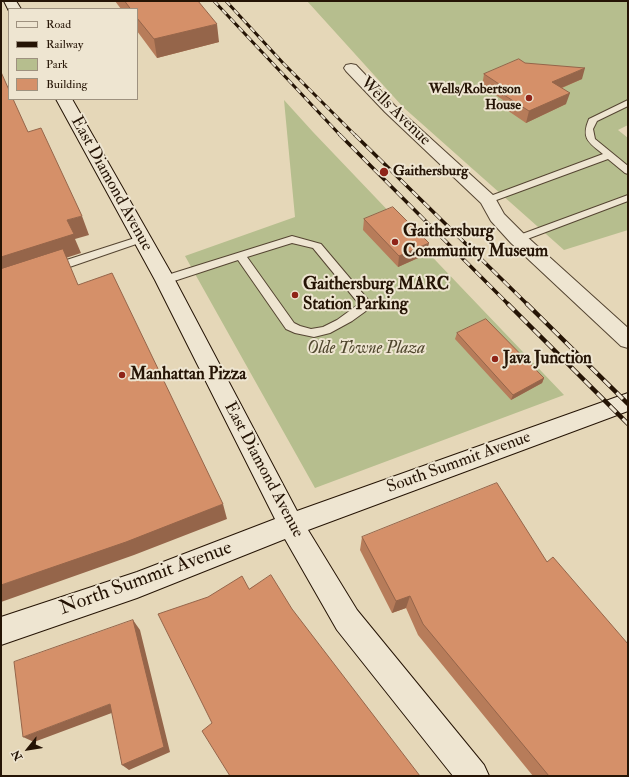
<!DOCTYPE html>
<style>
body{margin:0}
#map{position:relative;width:629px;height:777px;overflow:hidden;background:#e5d7b8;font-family:"IM FELL Double Pica",serif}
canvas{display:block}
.frame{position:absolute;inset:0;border:2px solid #251405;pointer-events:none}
.legend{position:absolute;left:8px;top:8px;width:130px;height:92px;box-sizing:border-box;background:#eee5d1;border:1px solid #9e917f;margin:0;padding:5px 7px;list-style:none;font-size:12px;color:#251405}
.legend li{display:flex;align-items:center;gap:8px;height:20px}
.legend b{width:20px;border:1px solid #9e917f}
.north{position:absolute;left:8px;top:729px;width:40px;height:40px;-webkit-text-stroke:3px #eee5d1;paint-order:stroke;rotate:240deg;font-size:11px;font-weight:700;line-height:16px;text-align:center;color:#251405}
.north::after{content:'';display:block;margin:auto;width:14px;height:18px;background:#251405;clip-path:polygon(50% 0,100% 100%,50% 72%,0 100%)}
</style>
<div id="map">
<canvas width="629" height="777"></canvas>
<div class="frame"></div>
<ul class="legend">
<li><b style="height:5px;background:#eee5d1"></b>Road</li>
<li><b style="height:5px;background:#251405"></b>Railway</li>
<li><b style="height:11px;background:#b6be8e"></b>Park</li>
<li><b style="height:11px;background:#d59069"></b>Building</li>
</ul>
<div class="north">N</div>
</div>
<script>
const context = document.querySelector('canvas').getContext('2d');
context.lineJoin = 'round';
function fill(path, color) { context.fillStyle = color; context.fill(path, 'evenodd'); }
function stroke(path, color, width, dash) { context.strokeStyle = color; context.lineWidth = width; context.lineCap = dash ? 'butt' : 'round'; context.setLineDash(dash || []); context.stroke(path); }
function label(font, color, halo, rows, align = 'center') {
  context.font = font + ' "IM FELL Double Pica",serif'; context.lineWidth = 4; context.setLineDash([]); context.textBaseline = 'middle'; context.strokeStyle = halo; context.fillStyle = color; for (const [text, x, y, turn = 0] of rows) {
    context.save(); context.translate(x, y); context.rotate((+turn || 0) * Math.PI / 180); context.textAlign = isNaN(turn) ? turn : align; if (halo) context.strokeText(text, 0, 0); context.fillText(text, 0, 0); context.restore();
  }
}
const green = new Path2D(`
 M307 1H628V125L618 130 628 138V230L564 250 403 107Z
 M284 100 313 132 564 395 315 488 185 256 295 217Z`);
const lane = new Path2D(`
 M628 100V106L597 121 593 129 595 139 628 166V174L625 173 608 159 491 202H485L483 200 485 198 603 154C588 142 581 138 589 119Z
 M628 195V201L522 241H514L513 239 514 237Z
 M141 236 145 237 146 239 145 241 55 272 51 271 50 268 51 265Z
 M292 236 321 244 370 302 371 305 370 308 352 321 330 333 314 337 295 333 286 329 238 260 165 284 161 283 160 280 161 277ZM292 243 313 248 359 304 337 320 323 327 311 329 300 326 294 323 247 257Z`);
const street = new Path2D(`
 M351 64 356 65 395 106 494 196 504 214 525 235 628 328V348L621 346 511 243 491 221 481 203 385 112 346 71 344 68 346 65Z`);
const secondary = new Path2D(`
 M4 1H16L21 9H9V11Z
 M56 99H72L175 280 297 511 628 393V411L308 530 357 610 484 765 489 776H453L337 630 285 539 137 598 1 645V617L137 572 275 519 155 280Z`);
const railFar2 = new Path2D(`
 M214 1 341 136
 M226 1 283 63 356 136`);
const railFar1 = new Path2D(`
 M340 135 509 305
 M355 135 528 305`);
const rail = new Path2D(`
 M508 304 628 424
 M527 304 628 404`);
const wall = new Path2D(`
 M115 1H198L219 42 157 58 137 31V9H121Z
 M525 63 582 79 562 88 566 104 526 123 501 106 503 100 482 86 484 74Z
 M364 219 427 254 398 267 363 230Z
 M457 333 544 378 542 383 511 400 455 339Z
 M362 537 628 776H533L418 635 406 608 392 613 360 550Z`);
const shadedWall = new Path2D(`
 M217 24 219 42 157 58 154 39Z
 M585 68 582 79 549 93 552 82Z
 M570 93 566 104 526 123 529 111Z
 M82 216 89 235 75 239 81 253 1 279V257L67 220Z
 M429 243 427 254 398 267 399 256Z
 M544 378 542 383 511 400 513 395Z
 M223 504 227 519 134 555 1 602V585Z
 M410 596 406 608 392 613 396 601Z
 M133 620 140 630 170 752 129 770 122 765Z
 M110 704 117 711 34 742 23 737Z`);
const building = new Path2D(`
 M125 1H198L217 24 154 39 137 18V9H131Z
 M519 59 525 63 585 68 552 82 570 93 529 111 504 95 511 92 484 74Z
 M1 72 9 90V99H13L28 132 41 128 82 216 67 220 74 234 1 257Z
 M393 207 429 243 399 256 364 219Z
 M63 249 78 285 112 273 223 504 126 542 1 585V269Z
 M486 319 544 378 513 395 457 333Z
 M497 483 547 562 553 557 628 644V776H549L423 624 410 596 396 601 362 537Z
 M271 575 292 609 420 776H230L202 731 212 723 158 614 208 597 242 576 249 589Z
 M133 620 164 747 122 765 110 704 23 737 14 662Z`);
const markers = [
 [529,98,4,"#8f2418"],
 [384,172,5,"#8f2418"],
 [395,242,4,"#8f2418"],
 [295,295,4,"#8f2418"],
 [495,359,4,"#8f2418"],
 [122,375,4,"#8f2418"]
];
const farPoinames = [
 ["Wells/Robertson",521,90],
 ["House",521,106],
 ["Gaithersburg",393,172,"left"]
];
const streetNames = [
 ["Wells Avenue",395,112,44],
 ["East Diamond Avenue",111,184,61],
 ["South Summit Avenue",459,463,-20],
 ["East Diamond Avenue",263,470,62]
];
const poiNames = [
 ["Gaithersburg",403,232],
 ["Community Museum",403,252],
 ["Gaithersburg MARC",303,285],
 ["Station Parking",303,305],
 ["Java Junction",503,359],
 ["Manhattan Pizza",130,375]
];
const parkNames = [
 ["Olde Towne Plaza",366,349]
];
const nearStreetnames = [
 ["North Summit Avenue",146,579,-20]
];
fill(green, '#b6be8e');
stroke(lane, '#554532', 2);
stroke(street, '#554532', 2);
stroke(secondary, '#251405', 2);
fill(lane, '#eee5d1');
fill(street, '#eee5d1');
fill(secondary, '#eee5d1');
stroke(railFar2, '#251405', 3);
stroke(railFar1, '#251405', 3.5);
stroke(rail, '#251405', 4.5);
stroke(railFar2, '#eee5d1', 2, [6]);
stroke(railFar1, '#eee5d1', 2.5, [8]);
stroke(rail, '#eee5d1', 3, [9]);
fill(wall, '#b77c5a');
fill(shadedWall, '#95654a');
fill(building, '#d59069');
stroke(building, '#95654a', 1);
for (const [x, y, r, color] of markers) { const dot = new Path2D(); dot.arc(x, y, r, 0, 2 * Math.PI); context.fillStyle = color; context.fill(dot); stroke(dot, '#eee5d1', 1.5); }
label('bold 14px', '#251405', '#eee5d1', farPoinames, 'right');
label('17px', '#251405', '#eee5d1', streetNames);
label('bold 17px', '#251405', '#eee5d1', poiNames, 'left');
label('italic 17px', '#50472e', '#eee5d1', parkNames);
label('20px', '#251405', '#eee5d1', nearStreetnames);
</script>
